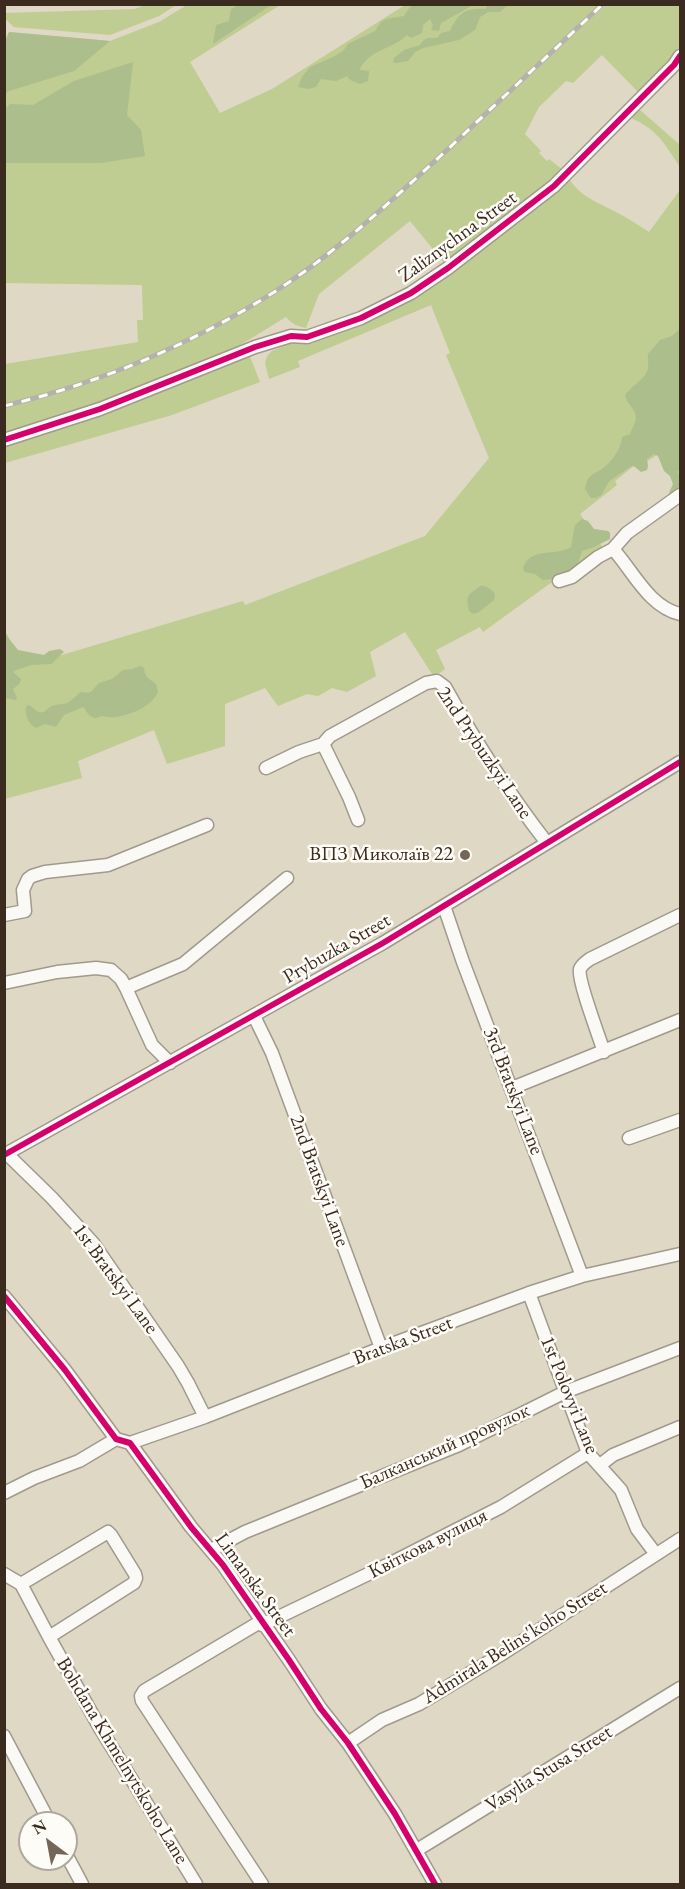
<!DOCTYPE html>
<meta charset="utf-8">
<style>
body{margin:0}
#map{position:relative;width:685px;height:1889px;overflow:hidden;background:#ded8c4;font-family:"EB Garamond",serif}
canvas{display:block}
.frame{position:absolute;inset:0;border:6px solid #3b2a1e;pointer-events:none}
.north{position:absolute;left:18px;top:1811px;width:60px;height:60px;box-sizing:border-box;background:#fdfcf7;border:2px solid #afa8a0;border-radius:50%;rotate:328deg;font-size:16px;font-weight:700;line-height:24px;text-align:center;color:#3b2a1e}
.north::after{content:'';display:block;margin:auto;width:21px;height:27px;background:#746758;clip-path:polygon(50% 0,100% 100%,50% 72%,0 100%)}
</style>
<div id="map">
<canvas width="685" height="1889"></canvas>
<div class="frame"></div>
<div class="north">N</div>
</div>
<script>
const context = document.querySelector('canvas').getContext('2d');
context.lineJoin = 'round';
function fill(path, color) { context.fillStyle = color; context.fill(path, 'evenodd'); }
function stroke(path, color, width, dash) { context.strokeStyle = color; context.lineWidth = width; context.lineCap = dash ? 'butt' : 'round'; context.setLineDash(dash || []); context.stroke(path); }
function label(font, color, halo, rows, align = 'center') {
  context.font = font + ' "EB Garamond",serif'; context.lineWidth = 5; context.setLineDash([]); context.textBaseline = 'middle'; context.strokeStyle = halo; context.fillStyle = color; for (const [text, x, y, turn = 0] of rows) {
    context.save(); context.translate(x, y); context.rotate((+turn || 0) * Math.PI / 180); context.textAlign = isNaN(turn) ? turn : align; if (halo) context.strokeText(text, 0, 0); context.fillText(text, 0, 0); context.restore();
  }
}
const green = new Path2D(`
 M613 4 680 5V46L668 65 639 93 602 55 573 83 566 81 539 107 525 134 541 151 539 153 547 161 549 159 563 170 538 192 445 264 410 221 319 294 306 328C297 326 292 324 286 317L227 353 99 405 5 435 4 407C100 384 192 347 274 293 339 250 396 198 452 146 503 99 554 52 606 5L611 6Z
 M146 5H176L159 16 110 35 14 27 5 19V13L134 9Z
 M187 5H280L190 62 220 113 272 89 405 5H600C550 51 500 98 450 145 394 198 337 251 272 293 189 346 99 382 5 405V364L138 342 137 320H143L142 285 5 283 4 42 9 32 110 41 159 22Z
 M640 110 680 145V167C664 143 658 130 631 118Z
 M570 180C581 197 599 203 616 212 628 218 638 225 649 232L680 190V491L657 455 638 467 636 464 615 481 617 485 580 514 605 551 552 582 483 632 480 627 436 650 445 669 434 677 405 632 370 652 376 676 347 692 332 688 318 696 307 694 278 706 265 688 225 704V746L167 764 154 730 78 761 82 778 5 799V672L243 601 245 605 425 536 489 458 446 355 450 353 431 305 298 361 300 367 269 379 265 363 267 356 272 351 293 342 304 344 363 322 415 296 452 272Z
 M249 354 260 382 172 415 5 463V443Z`);
const forest = new Path2D(`
 M418 4 473 5 441 23 439 31 431 30 433 25 430 19 423 25 422 33 411 38 407 35C390 51 371 48 359 70L369 71 368 81 360 84 350 80 347 76 336 81 321 79 316 87 308 89 298 87 302 77 310 67 335 56 344 50 348 44 375 31 381 22 386 19 404 16 410 7Z
 M239 5H271L213 44 216 25 229 21 231 9Z
 M487 5H508L500 12H488L480 17 475 30 459 40 423 48 415 52 408 61 396 63 393 62 394 58 404 50 420 45C424 38 429 37 437 38L441 33 450 31C458 13 466 7 486 9Z
 M9 32 110 41 74 71 9 91 5 94V42Z
 M133 62 127 115 141 130 145 156 101 163H5V109L10 104 33 105 74 81Z
 M680 329V469L677 472 680 476V492L671 495 669 493 673 484 670 476 664 471 658 456 654 454 647 459 648 466 647 470 641 472C638 470 636 467 633 466 631 466 610 480 608 483 603 491 603 499 591 498L585 489C588 474 591 476 602 469 612 462 622 447 622 437L630 434C632 429 635 423 636 419 637 409 626 404 625 395 632 385 644 381 648 369 649 364 647 359 648 354L660 340 672 336Z
 M582 519 588 521 594 529 608 531 610 533V539L594 547 582 551 577 566 562 578 543 580 535 574 525 572 523 569C529 546 555 557 571 547L575 525Z
 M480 586C486 585 491 589 495 594L494 600 479 612 473 614C467 609 470 613 468 606 466 593 471 594 480 586Z
 M4 630 10 640 18 650 44 655 49 651 60 649 64 652 51 664 31 665 14 671V673L21 679 20 683 13 689 17 698 16 700 5 698Z
 M140 666 144 668C145 677 148 678 156 684L158 692C151 707 131 715 115 717 110 718 106 716 102 716 97 717 97 719 92 717 88 715 86 710 83 707L64 715 56 727 45 724 36 728C29 725 23 712 27 705 34 706 33 710 39 712 45 714 47 708 52 706 58 703 64 706 70 701 75 698 77 694 81 692L88 693 91 692 99 683 112 679 123 670 132 669Z`);
const minor = new Path2D(`
 M4 440 100 409 255 347 291 336 307 337 361 318 411 293 448 268 554 186 674 65 680 56
 M613 549C633 571 649 607 680 614
 M559 581 572 577 598 557 613 549 627 533 680 495
 M323 744 349 797 358 820
 M266 768 299 752 323 744 330 736 426 683 437 681 445 687C475 741 509 794 547 843
 M444 906 463 962 582 1276
 M4 915 25 911 23 890 28 879 32 876 45 872 108 865 207 825
 M4 983 57 972 96 968 111 970 121 979 126 988 152 1045 170 1063
 M126 988 183 964 287 878
 M254 1016 272 1053 381 1348
 M604 1052C600 1039 577 979 580 969 582 964 586 962 590 959L680 915
 M512 1088 680 1020
 M629 1138 680 1120
 M7 1154 52 1198 93 1243 178 1366 188 1383 205 1417
 M4 1155 383 943 680 762
 M529 1293 588 1453 621 1490 637 1529 655 1553
 M4 1296 65 1370 116 1439 130 1443 191 1527 223 1565 289 1660 321 1709 348 1743 395 1814 435 1884
 M130 1443 205 1417 381 1348 529 1293 582 1276 680 1254
 M600 1465 613 1455 680 1427
 M4 1493 34 1478 79 1461 116 1439
 M211 1550 245 1532 459 1445 565 1392 680 1348
 M4 1574 21 1584 49 1637 100 1728 196 1884
 M21 1584 108 1532 111 1535 135 1574 136 1578 134 1583 49 1637
 M260 1622 144 1691 141 1696 142 1701 262 1884
 M262 1625 387 1565 501 1507 588 1453
 M4 1736 50 1823
 M348 1743 382 1720 419 1704 505 1652 680 1539
 M417 1850 680 1688
 M66 1854 82 1884`);
const rail = new Path2D(`
 M4 406C100 383 188 346 271 294 335 254 391 201 447 150 499 101 551 53 603 4`);
const cycleway = new Path2D(`
 M4 440 100 409 255 347 291 336 307 337 361 318 411 293 448 268 554 186 674 65 680 56
 M4 1155 383 943 680 762
 M4 1296 65 1370 116 1439 130 1443 191 1527 223 1565 289 1660 321 1709 348 1743 395 1814 435 1884`);
const markers = [
 [465,855,6,"#746758"]
];
const streetNames = [
 ["Zaliznychna Street",458,237,-36],
 ["2nd Prybuzkyi Lane",484,753,56],
 ["Prybuzka Street",337,949,-30],
 ["3rd Bratskyi Lane",513,1091,69],
 ["2nd Bratskyi Lane",319,1181,70],
 ["1st Bratskyi Lane",115,1279,54],
 ["Bratska Street",403,1341,-21],
 ["1st Polovyi Lane",569,1395,68],
 ["Балканський провулок",445,1447,-24],
 ["Квіткова вулиця",428,1544,-27],
 ["Limanska Street",255,1585,54],
 ["Admirala Belins'koho Street",515,1643,-32],
 ["Bohdana Khmelnytskoho Lane",122,1761,59],
 ["Vasylia Stusa Street",549,1769,-32]
];
const poiNames = [
 ["ВПЗ Миколаїв 22",453,855]
];
fill(green, '#bfcc92');
fill(forest, '#acbe8b');
stroke(minor, '#a09a8d', 15);
stroke(minor, '#faf9f6', 12);
stroke(rail, '#b4b2ad', 5);
stroke(rail, '#fdfcf7', 3, [9]);
stroke(cycleway, '#d6006c', 6);
for (const [x, y, r, color] of markers) { const dot = new Path2D(); dot.arc(x, y, r, 0, 2 * Math.PI); context.fillStyle = color; context.fill(dot); stroke(dot, '#fdfcf7', 2); }
label('20px', '#3b2a1e', '#fdfcf7', streetNames);
label('20px', '#3b2a1e', '#fdfcf7', poiNames, 'right');
</script>
